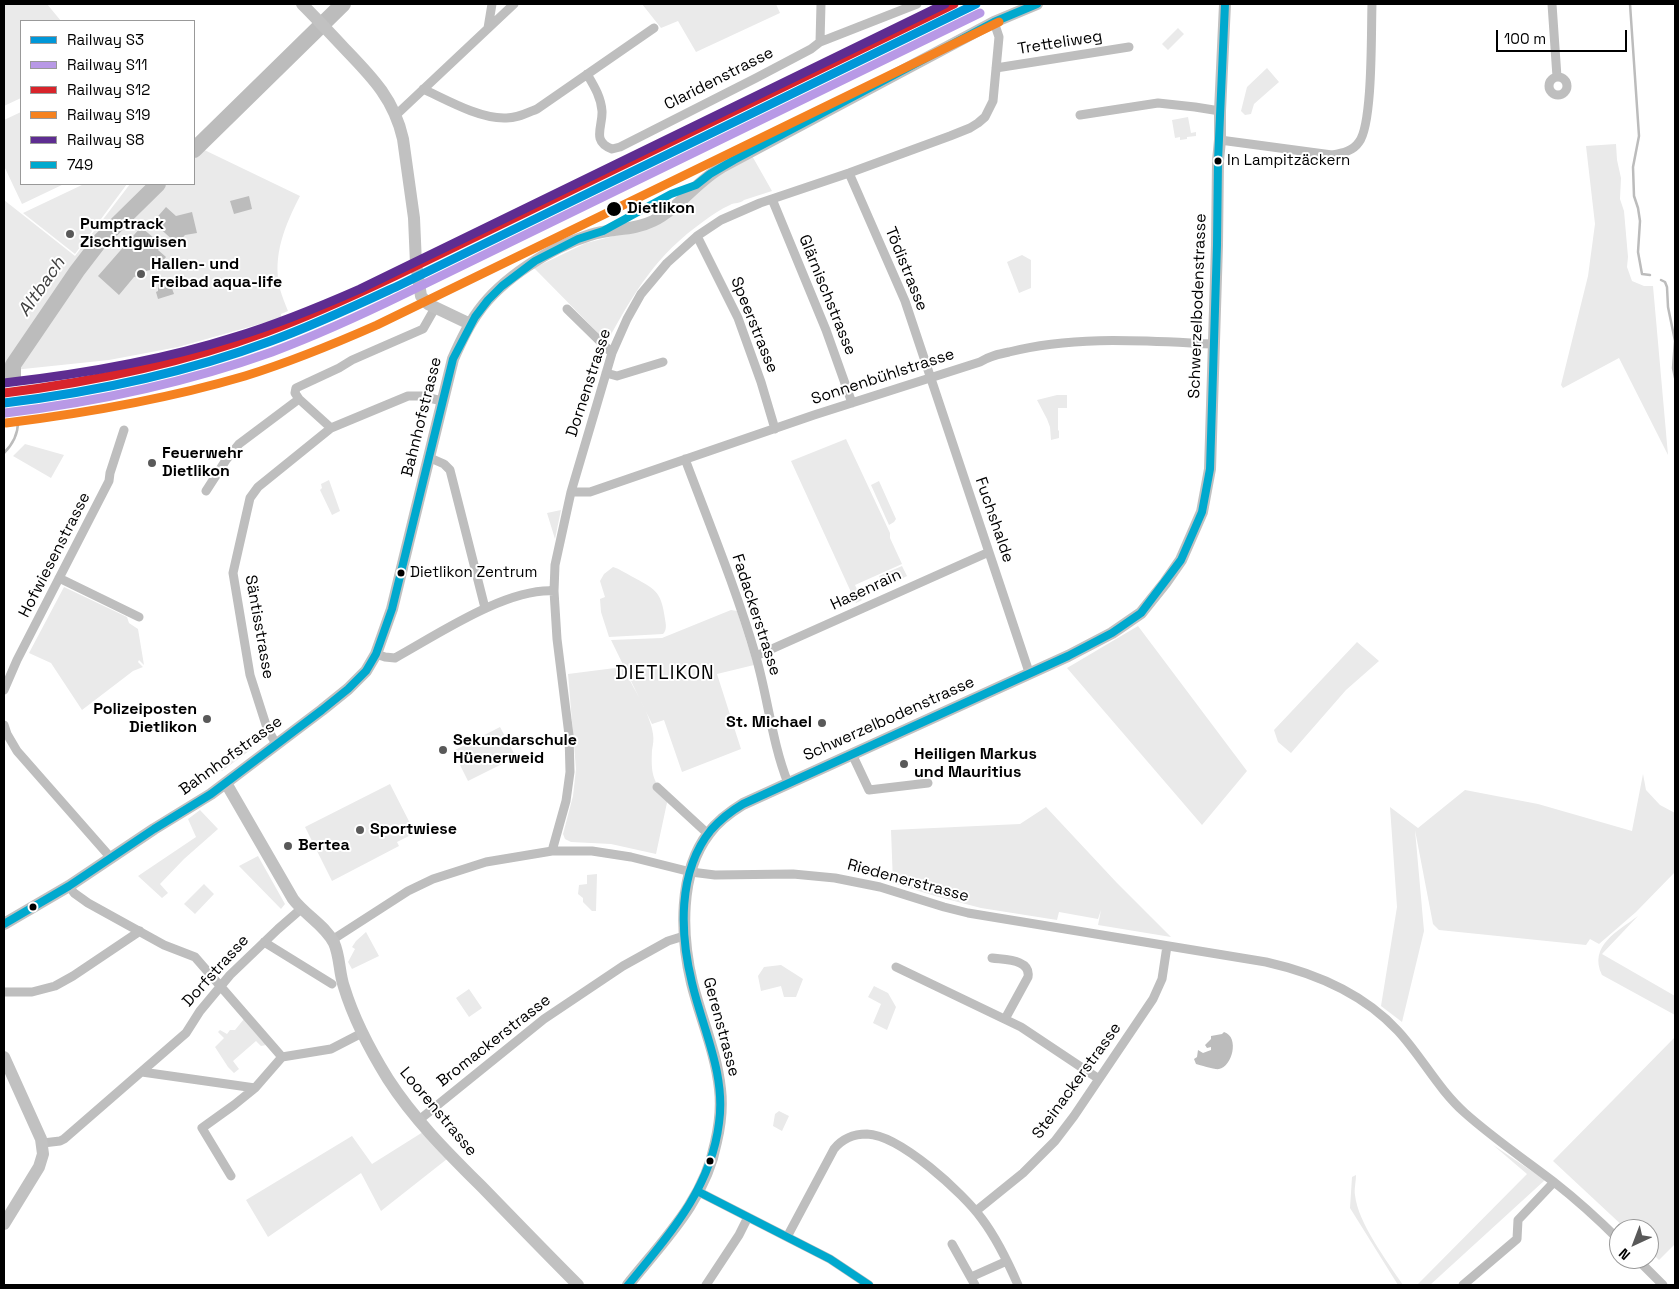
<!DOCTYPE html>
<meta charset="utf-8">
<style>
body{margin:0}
#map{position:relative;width:1679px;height:1289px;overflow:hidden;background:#fff;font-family:"Space Grotesk",sans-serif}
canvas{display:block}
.frame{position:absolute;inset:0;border:5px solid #000;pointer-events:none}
.legend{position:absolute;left:20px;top:20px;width:175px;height:165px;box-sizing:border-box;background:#fff;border:1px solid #999;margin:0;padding:6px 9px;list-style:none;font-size:15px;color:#000}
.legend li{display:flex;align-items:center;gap:10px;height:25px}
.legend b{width:25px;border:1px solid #999}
.north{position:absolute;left:1609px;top:1219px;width:50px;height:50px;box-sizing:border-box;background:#fff;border:1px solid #999;border-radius:50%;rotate:223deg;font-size:14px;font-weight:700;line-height:20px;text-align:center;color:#000}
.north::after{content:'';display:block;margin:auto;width:18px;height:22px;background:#595959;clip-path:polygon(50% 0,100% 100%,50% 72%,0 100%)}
.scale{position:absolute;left:1496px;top:30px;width:131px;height:22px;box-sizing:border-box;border:2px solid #000;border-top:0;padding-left:6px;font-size:15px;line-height:18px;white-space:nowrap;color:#000;-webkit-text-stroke:4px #fff;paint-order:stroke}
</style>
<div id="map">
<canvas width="1679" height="1289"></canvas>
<div class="frame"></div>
<ul class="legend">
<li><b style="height:6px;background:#0097d8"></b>Railway S3</li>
<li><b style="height:6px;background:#b899e6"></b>Railway S11</li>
<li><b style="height:6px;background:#d8242b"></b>Railway S12</li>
<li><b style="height:6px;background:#f58220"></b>Railway S19</li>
<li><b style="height:6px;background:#5e2d91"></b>Railway S8</li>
<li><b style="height:6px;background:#00a9ce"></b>749</li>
</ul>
<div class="north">N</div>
<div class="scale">100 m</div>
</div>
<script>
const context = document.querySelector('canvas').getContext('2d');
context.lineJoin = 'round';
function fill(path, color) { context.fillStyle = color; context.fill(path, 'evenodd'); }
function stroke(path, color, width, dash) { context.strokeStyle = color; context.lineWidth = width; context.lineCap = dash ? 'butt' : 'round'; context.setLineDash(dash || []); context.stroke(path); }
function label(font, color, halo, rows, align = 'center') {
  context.font = font + ' "Space Grotesk",sans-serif'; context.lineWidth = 4; context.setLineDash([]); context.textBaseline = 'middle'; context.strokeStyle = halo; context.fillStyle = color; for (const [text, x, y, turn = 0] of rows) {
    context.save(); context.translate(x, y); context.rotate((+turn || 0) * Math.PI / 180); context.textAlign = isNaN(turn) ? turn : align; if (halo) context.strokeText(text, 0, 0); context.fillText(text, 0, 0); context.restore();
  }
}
const green = new Path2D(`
 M4 4H47L61 21H21V98L4 106Z
 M642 4H776L780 13 696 52 678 21 661 28Z
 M1178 28 1184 34 1168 50 1162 44Z
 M1267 68 1279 82 1254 104 1251 114 1245 115 1241 111 1247 87Z
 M21 112V184H64L22 204 4 166V120Z
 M1188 117 1191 133 1196 132V136L1187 137V139L1180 140V137L1175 138 1172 120Z
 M1616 144 1617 160 1621 178 1620 199 1624 211 1628 257 1627 267 1632 281 1644 286H1653L1668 455 1619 358 1563 388 1561 385 1588 276 1595 224 1586 146Z
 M194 145 300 196C285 225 272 256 280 289 282 296 285 304 288 311L281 314V318L178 347 109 360 4 371V200L75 256 130 184H194Z
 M751 154 772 191 744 200C740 204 735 202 730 205 721 209 712 215 704 221 656 255 635 291 607 342L534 268 586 243 646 228 707 180Z
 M84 184H127L75 254 23 213Z
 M1022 255 1031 260V288L1019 293 1007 262Z
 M1057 395H1067V408H1058V430L1059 431V438L1051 440 1050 427 1047 419 1037 400Z
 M846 439 890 533V538L902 564 855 585 862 600 856 603 791 461Z
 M25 444 64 455 51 478 13 456Z
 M329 480 340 511 332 515 320 490 322 488 321 484Z
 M879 481 896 519 894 522 889 525 871 485Z
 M561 510 555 539 547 513Z
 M902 566 907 576 884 587 879 576Z
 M613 567C620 569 625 573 631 576 654 589 661 589 665 619 666 625 667 630 663 634L609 637 601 612 600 599 605 597 600 581 604 574Z
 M64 587 127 617 129 623 138 629 144 665 139 660 138 662 143 667 133 671 82 710 51 663 29 653Z
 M731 610 737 611 754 665 717 674 741 749 682 772 664 720 652 724 611 640 662 638Z
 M1138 626 1247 771 1202 825 1067 668Z
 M1357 642 1379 661 1346 690 1291 753 1278 742 1274 730Z
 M623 667C632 686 651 715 653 734 654 739 653 745 652 750 651 773 652 781 668 798L656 854 611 844 571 842 565 839 563 834 573 796 576 769 568 674Z
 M500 727 516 757 468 781 453 751Z
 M248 742 253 748 222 771 220 769 249 747 246 743Z
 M1643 774 1646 790 1660 805 1675 813V872L1636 912 1599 944 1590 939 1586 945 1439 930 1433 924 1415 830 1424 931 1402 1022 1381 1006 1397 907 1390 807 1418 828 1465 790 1538 804 1632 831Z
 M390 784 415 833 397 842 399 846 332 881 305 827Z
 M1046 807 1117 883 1171 937 1098 925 1101 910 1098 919 1059 912 1057 920 981 908 935 896 893 883 891 830 1020 824Z
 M200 810 218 829 184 859 160 884 168 893 162 898 138 876 196 837 188 819Z
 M258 856 285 904 281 909 239 866Z
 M597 874 596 911H592L583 902V898L578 894 579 885 587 884V875Z
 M204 884 214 894 195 914 184 904Z
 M1638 916 1602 954 1675 996V1015L1602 975C1588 946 1618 931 1638 916Z
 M366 932 379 956 352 969 348 962 355 949 352 947 356 941Z
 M781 965 803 979 796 997H784L781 986 761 991 758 976 764 967Z
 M874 986 888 993 896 1007 887 1030 873 1023 881 1004 868 997Z
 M469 989 482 1008 469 1017 456 998Z
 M244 1019 266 1045 261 1046 256 1041 233 1061 239 1069 234 1073 228 1067 215 1047 224 1038 218 1032 220 1030 227 1034 230 1030H235Z
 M1675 1037V1244L1659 1260 1649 1250V1229H1626L1553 1161Z
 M779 1111 789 1116 782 1131 773 1126 775 1114Z
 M423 1132 447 1159 381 1211 361 1173 268 1237 246 1200 352 1136 372 1164Z
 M1493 1145 1545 1180 1430 1285H1417L1527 1174Z
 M1356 1175C1356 1182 1354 1189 1355 1195 1358 1223 1387 1261 1403 1285H1398L1350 1208 1352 1177Z`);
const water = new Path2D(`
 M249 196 252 209 234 214 230 201Z
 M166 207 176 216 192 212 197 233 185 235 177 244 153 222Z
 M141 227 162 245 158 250 166 257 155 269 141 272V275L134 277 119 295 98 276Z
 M165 279 170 283 174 294 158 299 156 292 158 291V283L160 280Z
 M1224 1032C1240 1037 1232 1067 1219 1069 1216 1070 1200 1065 1196 1064L1194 1059 1197 1057 1198 1050 1203 1053 1211 1050V1047L1207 1048 1205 1045 1211 1039V1036L1222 1034Z`);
const stream = new Path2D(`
 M1630 4 1639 136 1633 167 1634 196 1638 208 1640 221 1638 252 1642 274 1650 275
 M1661 280 1665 282 1667 287 1668 307 1675 341 1673 368 1675 378
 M4 453C13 444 18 435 18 422`);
const river = new Path2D(`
 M194 150 343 4
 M13 377V365L77 271 100 241 158 184`);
const street = new Path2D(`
 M1552 4 1557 77
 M488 28 492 4
 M820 42 821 4
 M996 68 1129 47
 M587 74C594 86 601 97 602 111 603 127 591 141 612 149L620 147 756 78 811 49 820 42 917 4
 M1549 86a9 9 0 1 1 18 0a9 9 0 1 1-18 0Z
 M423 89C447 100 478 118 504 118 516 119 527 113 537 109L654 28
 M396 115 514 4
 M1080 115 1158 103 1195 107 1220 111
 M1220 140 1332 155C1343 153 1353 151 1359 142 1373 124 1371 31 1372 4
 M849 173 905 301 1029 672
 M772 199 826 330 852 403
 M697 236 738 318 761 382 775 429
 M567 309 612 353
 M606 373 617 376 663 362
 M331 428 299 399 295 393 296 388 339 368 352 360 423 329 435 308
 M428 457 444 464 450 470 485 608
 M685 459C709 523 737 591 756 657 768 698 772 743 788 783
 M206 491 226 460 239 444 299 399
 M571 492H590L814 415 980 362C989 356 999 354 1009 352 1075 335 1146 341 1213 344
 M59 578 139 617
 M376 654 385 657 395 658C437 635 506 588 554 591
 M756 656 989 552
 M4 690 17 660 109 481 110 473 124 430
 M4 725 7 734 17 751 111 858
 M276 744 267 728 250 675 233 573 250 498 258 487 331 428 408 396H421L442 401
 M852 754 869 790 928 783
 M657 787 708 834
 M552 851 566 801 570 772 569 735 557 639 554 591 555 565 571 492 597 404 612 353 627 319 641 294 667 263 697 236 721 220 760 203 849 173 950 136 970 128 978 123 985 117 993 101 999 37 994 22
 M69 886 74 893 88 903 164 945 195 957 282 1057
 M332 940 408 891 433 879 486 862 552 851H592L631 857 691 872 715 875 793 874 835 878 880 887 944 907 968 913 1266 962C1315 973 1363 993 1398 1031 1422 1057 1438 1089 1465 1113 1493 1138 1524 1159 1554 1182 1577 1200 1599 1220 1619 1240
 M264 942 332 984
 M992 958C1005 960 1031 959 1028 977L1005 1019
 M896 967 1021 1027 1099 1079
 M4 992H32L55 986 73 976 140 931
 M142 1072 255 1088 282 1057 331 1049 362 1033
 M419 1120 544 1019 623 966 668 941 684 936
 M43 1143 60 1141 64 1139 186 1033 200 1011 230 975 278 929 301 909
 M231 1176 202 1128 234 1105 255 1088
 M699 1192 830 1259 869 1285
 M976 1211 1023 1173 1055 1141 1074 1116 1153 999 1162 979 1167 946
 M787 1237 834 1149C842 1139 854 1134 867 1134 900 1135 963 1193 982 1219 997 1239 1008 1262 1018 1285
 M952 1244 975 1285
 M1637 1259 1663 1285
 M971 1277 1007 1261
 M706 1285 739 1235 748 1217
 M1463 1285 1517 1239 1518 1220 1554 1182`);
const secondary = new Path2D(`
 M302 4C317 19 331 34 345 49 372 77 394 99 403 139L414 218 416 264 421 296 428 304 470 324
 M226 783 293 899C305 915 325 925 334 943 340 956 339 973 344 987 354 1020 370 1050 388 1079 415 1121 450 1155 485 1190 516 1222 547 1254 578 1285
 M4 924 69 886 154 829 211 794 322 710 348 689 366 671 376 654 392 609 453 359C460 343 467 327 478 312 501 279 551 247 590 235 610 228 633 231 653 221 679 208 696 182 722 167L994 22 1037 4
 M4 1057 41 1139 43 1154 39 1167 4 1224
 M628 1285C664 1240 705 1200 716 1142 720 1125 722 1106 720 1089 716 1052 701 1019 692 983 681 937 678 873 709 833 718 821 730 812 743 804L1068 656 1112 633 1141 613 1165 583 1181 560 1202 512 1210 469 1217 245 1218 161 1220 140V111L1225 4`);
const bus1 = new Path2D(`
 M4 924 69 886 154 829 211 794 322 710 348 689 366 671 376 654 392 609 453 359 475 317 488 300 502 286 535 261 578 239 603 231 671 194 696 185 710 174 734 160 994 22 1037 4
 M699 1192 830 1259 869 1285
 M628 1285C668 1236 711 1189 719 1123 726 1074 703 1030 692 983 680 934 677 872 711 830 720 820 731 811 743 804L1068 656 1112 633 1141 613 1181 560 1202 512 1210 469 1217 245 1218 161 1225 4`);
const rail1 = new Path2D(`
 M4 403C95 392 185 373 271 341 315 325 357 305 400 285L976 4`);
const rail2 = new Path2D(`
 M5 413C96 402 185 383 272 352 317 335 361 315 404 294L980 13`);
const rail3 = new Path2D(`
 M4 393C93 382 182 363 266 332 310 316 353 296 395 276L954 4`);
const rail4 = new Path2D(`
 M6 423C87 413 167 399 245 376 290 362 334 344 377 325L999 22`);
const rail5 = new Path2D(`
 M4 383C82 374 160 361 235 337 278 324 319 307 360 289L945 4`);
const markers = [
 [1218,161,4.5,"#000"],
 [614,209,8,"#000"],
 [70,234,5,"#595959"],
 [141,274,5,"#595959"],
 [152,463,5,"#595959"],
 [401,573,4.5,"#000"],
 [207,719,5,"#595959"],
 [822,723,5,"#595959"],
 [443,750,5,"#595959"],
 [904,764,5,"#595959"],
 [360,830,5,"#595959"],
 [288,846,5,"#595959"],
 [33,907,4.5,"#000"],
 [710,1161,4.5,"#000"]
];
const busNames = [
 ["In Lampitzäckern",1227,161],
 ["Dietlikon Zentrum",410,573]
];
const streetNames = [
 ["Tretteliweg",1060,43,-9],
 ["Claridenstrasse",719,79,-27],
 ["Tödistrasse",906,269,68],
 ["Glärnischstrasse",827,295,68],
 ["Schwerzelbodenstrasse",1198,306,-88],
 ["Speerstrasse",754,325,68],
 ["Sonnenbühlstrasse",883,377,-18],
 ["Dornenstrasse",589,383,-72],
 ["Bahnhofstrasse",422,417,-76],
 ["Fuchshalde",994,520,71],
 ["Hofwiesenstrasse",55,555,-63],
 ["Hasenrain",866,590,-25],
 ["Fadackerstrasse",756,615,72],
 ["Säntisstrasse",259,627,80],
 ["Schwerzelbodenstrasse",889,719,-24],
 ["Bahnhofstrasse",231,756,-36],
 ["Riedenerstrasse",908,881,15],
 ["Dorfstrasse",216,971,-48],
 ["Gerenstrasse",721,1027,75],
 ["Bromackerstrasse",494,1041,-38],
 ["Steinackerstrasse",1077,1081,-54],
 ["Loorenstrasse",438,1112,50]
];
const stopNames = [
 ["Dietlikon",627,209]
];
const poiNames = [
 ["Pumptrack",80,225],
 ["Zischtigwisen",80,243],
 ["Hallen- und",151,265],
 ["Freibad aqua-life",151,283],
 ["Feuerwehr",162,454],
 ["Dietlikon",162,472],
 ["Polizeiposten",197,710,"right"],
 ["Dietlikon",197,728,"right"],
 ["St. Michael",812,723,"right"],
 ["Sekundarschule",453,741],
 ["Hüenerweid",453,759],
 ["Heiligen Markus",914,755],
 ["und Mauritius",914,773],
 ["Sportwiese",370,830],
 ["Bertea",298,846]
];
const waterNames = [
 ["Altbach",42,287,-55]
];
const quarterNames = [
 ["DIETLIKON",665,674]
];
fill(green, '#eaeaea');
fill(water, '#bcbcbc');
stroke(stream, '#bcbcbc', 2.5);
stroke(river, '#bcbcbc', 16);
stroke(street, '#bebebe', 9);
stroke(secondary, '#c1c1c1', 12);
stroke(bus1, '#00a9ce', 8);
stroke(rail1, '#0097d8', 9);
stroke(rail2, '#b899e6', 9);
stroke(rail3, '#d8242b', 9);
stroke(rail4, '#f58220', 9);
stroke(rail5, '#5e2d91', 9);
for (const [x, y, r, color] of markers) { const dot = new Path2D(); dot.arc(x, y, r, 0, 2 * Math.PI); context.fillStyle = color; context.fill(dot); stroke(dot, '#fff', 2); }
label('15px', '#000', '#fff', busNames, 'left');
label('16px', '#000', '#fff', streetNames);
label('bold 16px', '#000', '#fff', stopNames, 'left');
label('bold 16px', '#000', '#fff', poiNames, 'left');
label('italic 18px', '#404040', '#fff', waterNames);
context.letterSpacing = '1px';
label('19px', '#000', '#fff', quarterNames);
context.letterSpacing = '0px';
</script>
